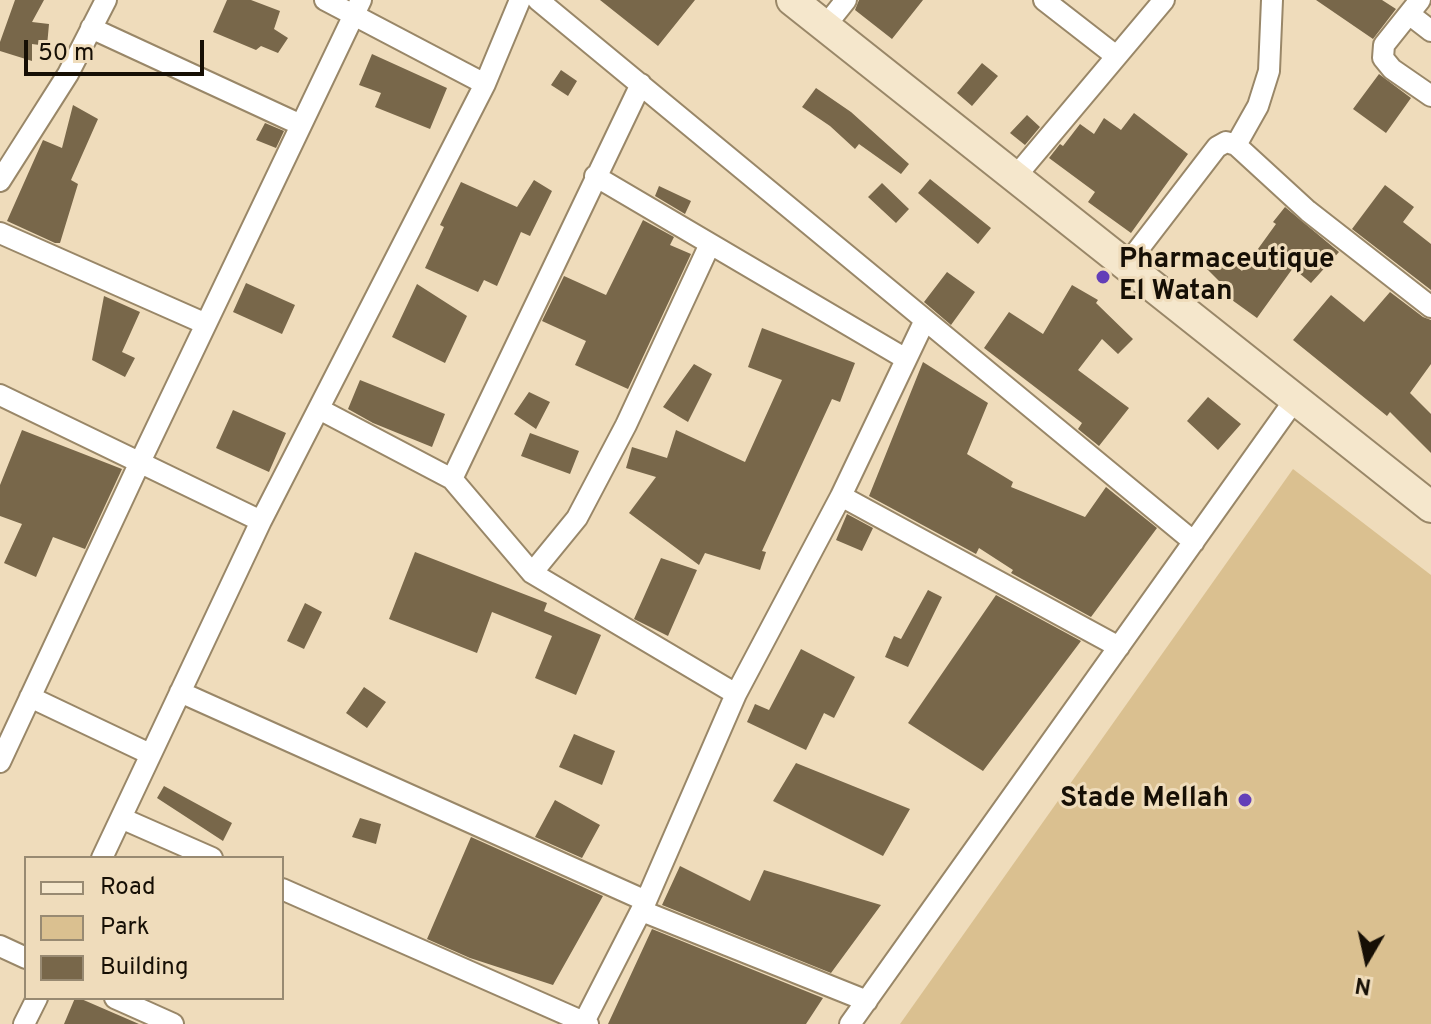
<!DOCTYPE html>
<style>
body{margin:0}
#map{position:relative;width:1431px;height:1024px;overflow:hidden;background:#efdcbb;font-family:Overpass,sans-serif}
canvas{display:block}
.legend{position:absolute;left:24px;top:856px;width:260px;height:144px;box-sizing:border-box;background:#efdcbb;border:2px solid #988a72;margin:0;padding:10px 14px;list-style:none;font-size:24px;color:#160f05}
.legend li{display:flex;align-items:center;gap:16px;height:40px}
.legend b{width:40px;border:2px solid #988a72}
.north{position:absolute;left:1327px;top:920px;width:80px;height:80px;-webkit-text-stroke:6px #efdcbb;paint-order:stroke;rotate:189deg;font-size:22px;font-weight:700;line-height:32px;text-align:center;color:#160f05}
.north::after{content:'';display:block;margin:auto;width:28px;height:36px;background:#160f05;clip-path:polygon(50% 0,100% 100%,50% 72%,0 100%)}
.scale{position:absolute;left:24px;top:40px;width:180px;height:36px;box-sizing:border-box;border:4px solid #160f05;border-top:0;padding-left:10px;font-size:24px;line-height:28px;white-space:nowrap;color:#160f05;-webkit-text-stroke:6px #efdcbb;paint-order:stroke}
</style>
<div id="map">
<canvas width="1431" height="1024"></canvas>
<ul class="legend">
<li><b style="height:10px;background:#f5e7cc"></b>Road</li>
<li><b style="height:22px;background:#dac090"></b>Park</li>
<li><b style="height:22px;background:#78674a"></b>Building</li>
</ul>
<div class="north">N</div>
<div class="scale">50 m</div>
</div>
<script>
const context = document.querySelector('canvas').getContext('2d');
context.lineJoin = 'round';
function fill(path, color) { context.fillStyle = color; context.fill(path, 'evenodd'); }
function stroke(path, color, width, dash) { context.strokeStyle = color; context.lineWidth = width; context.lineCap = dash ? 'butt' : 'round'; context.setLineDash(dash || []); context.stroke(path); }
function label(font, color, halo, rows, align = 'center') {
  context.font = font + ' Overpass,sans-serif'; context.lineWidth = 6; context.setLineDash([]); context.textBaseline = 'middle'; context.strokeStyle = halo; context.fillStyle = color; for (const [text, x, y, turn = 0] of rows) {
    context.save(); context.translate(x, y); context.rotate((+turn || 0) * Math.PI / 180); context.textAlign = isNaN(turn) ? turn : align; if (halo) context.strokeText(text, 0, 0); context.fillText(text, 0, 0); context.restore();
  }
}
const green = new Path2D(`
 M1293 469 1431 575V1024H900Z`);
const building = new Path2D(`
 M15 0H44L32 22 49 24 47 46 32 44V61L0 51V42Z
 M227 0H251L280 11 274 29 288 38 278 53 261 46 256 50 213 32Z
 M600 0H695L658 46Z
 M859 0H923L892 39 855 10Z
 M1316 0H1382L1396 9 1373 39Z
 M372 54 447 88 430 129 375 107 381 93 359 85Z
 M982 63 998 76 972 106 957 93Z
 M561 70 577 81 568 96 551 85Z
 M1379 74 1411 98 1386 133 1353 109Z
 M816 88 851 112 909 164 901 174 859 144 855 149 830 126 802 107Z
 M73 105 98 119 71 180 78 184 60 243H55L7 221 43 140 62 148Z
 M1134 113 1188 154 1131 233 1088 202 1095 192 1049 158 1060 144 1063 146 1080 124 1094 134 1104 118 1121 130Z
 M1027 115 1040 127 1025 145 1010 133Z
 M265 123 284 131 276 148 256 140Z
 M930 179 991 228 978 244 918 193Z
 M534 180 552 191 530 236 521 232 497 286 484 280 478 292 425 268 444 227 440 225 461 182 517 207Z
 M882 183 909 209 896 223 868 197Z
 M1385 185 1414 207 1403 222 1431 244V290L1352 229Z
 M659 186 691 201 685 214 655 196Z
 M1285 207 1339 252 1311 283 1293 268 1257 318 1225 295 1228 290 1207 269 1223 253 1242 271 1276 224 1273 222Z
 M643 220 674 237 670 245 691 254 628 389 575 365 586 341 542 321 564 276 606 295Z
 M947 272 975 292 951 325 924 302Z
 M246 283 295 305 282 334 233 312Z
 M417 284 467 316 445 363 392 337Z
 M1072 285 1098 300 1096 303 1133 339 1118 354 1102 339 1078 370 1129 408 1099 446 1078 429 1082 423 984 348 1009 312 1043 334Z
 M1390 292 1423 317 1431 320V364L1410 393 1431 414V453L1390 412 1387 416 1293 340 1331 295 1364 322Z
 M104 296 140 312 122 352 135 358 125 377 92 360Z
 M762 328 855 363 840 402 832 399 762 551 766 552 760 570 705 553 699 565 629 513 656 477 626 468 632 447 667 458 676 430 745 462 782 380 748 367Z
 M923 362 988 403 967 454 1013 482 1011 487 1085 517 1106 487 1157 528 1091 617 1011 573 1013 570 979 548 976 554 869 496Z
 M694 364 712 374 688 422 663 407Z
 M360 380 445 414 432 447 373 423 348 409Z
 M529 392 550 402 536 429 514 414Z
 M1208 397 1241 424 1218 450 1187 421Z
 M233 410 286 433 269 472 216 448Z
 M22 430 122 469 85 549 53 537 36 577 4 563 22 524 0 516V485Z
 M530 433 579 451 570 474 521 456Z
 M847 514 873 528 862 551 836 540Z
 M415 552 547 603 544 611 601 635 576 695 535 678 552 636 492 612 477 653 389 619Z
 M661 558 697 570 668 636 634 619Z
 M928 590 942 597 908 667 885 657 894 636 901 639Z
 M996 595 1081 641 983 771 908 723Z
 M305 603 322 612 304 649 287 641Z
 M801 649 855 677 834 718 824 713 806 750 747 722 755 704 769 710Z
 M364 687 386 702 367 728 346 713Z
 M574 734 615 751 602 785 559 767Z
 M796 763 910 809 883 856 773 801Z
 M164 786 232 823 223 841 157 798Z
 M555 800 600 825 582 858 535 837Z
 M360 818 381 824 376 844 352 837Z
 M471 837 603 896 553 985 470 958 427 939Z
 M680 866 750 901 764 870 881 905 831 973 662 905Z
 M652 929 823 998 806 1024H608Z
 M75 998H79L139 1024H64Z`);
const street = new Path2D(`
 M325 0 485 84
 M538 0 1194 542
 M1044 0 1116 56
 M1420 0 1384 45 1383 58 1392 69 1431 96
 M1409 14 1431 31
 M826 25 846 0
 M91 28 301 125
 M1236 145 1258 106 1269 71 1272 0
 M595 176 906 359
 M1016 176 1164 0
 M0 181 68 74 106 0
 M0 233 206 324
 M1127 264 1217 147 1226 142 1236 145 1308 211 1431 307
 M925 320 841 496 1119 647
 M0 395 261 521
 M319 409 452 479 532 573 736 694 646 901 584 1022
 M452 479 641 84
 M532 573 577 518 626 425 710 244
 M180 692 646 901
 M736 694 841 496
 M30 697 150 754
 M0 762 140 462 361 0
 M121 818 212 858
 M102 858 261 521 485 84 520 0
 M282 889 588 1024
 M642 911 867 1001
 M0 946 26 958
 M115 998 173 1024
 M24 1024 37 998
 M850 1024 1296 398`);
const secondary = new Path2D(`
 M792 0 1431 507`);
const markers = [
 [1103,277,8,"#633fb8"],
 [1245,800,8,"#633fb8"]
];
const poiNames = [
 ["Pharmaceutique",1119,261],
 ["El Watan",1119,293],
 ["Stade Mellah",1229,800,"right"]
];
fill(green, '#dac090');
fill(building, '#78674a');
stroke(street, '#998768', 24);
stroke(secondary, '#998768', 34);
stroke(street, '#fff', 20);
stroke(secondary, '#f5e7cc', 30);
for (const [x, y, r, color] of markers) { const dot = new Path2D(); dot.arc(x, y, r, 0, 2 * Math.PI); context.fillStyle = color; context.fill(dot); stroke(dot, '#efdcbb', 3); }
label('bold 28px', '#160f05', '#efdcbb', poiNames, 'left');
</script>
